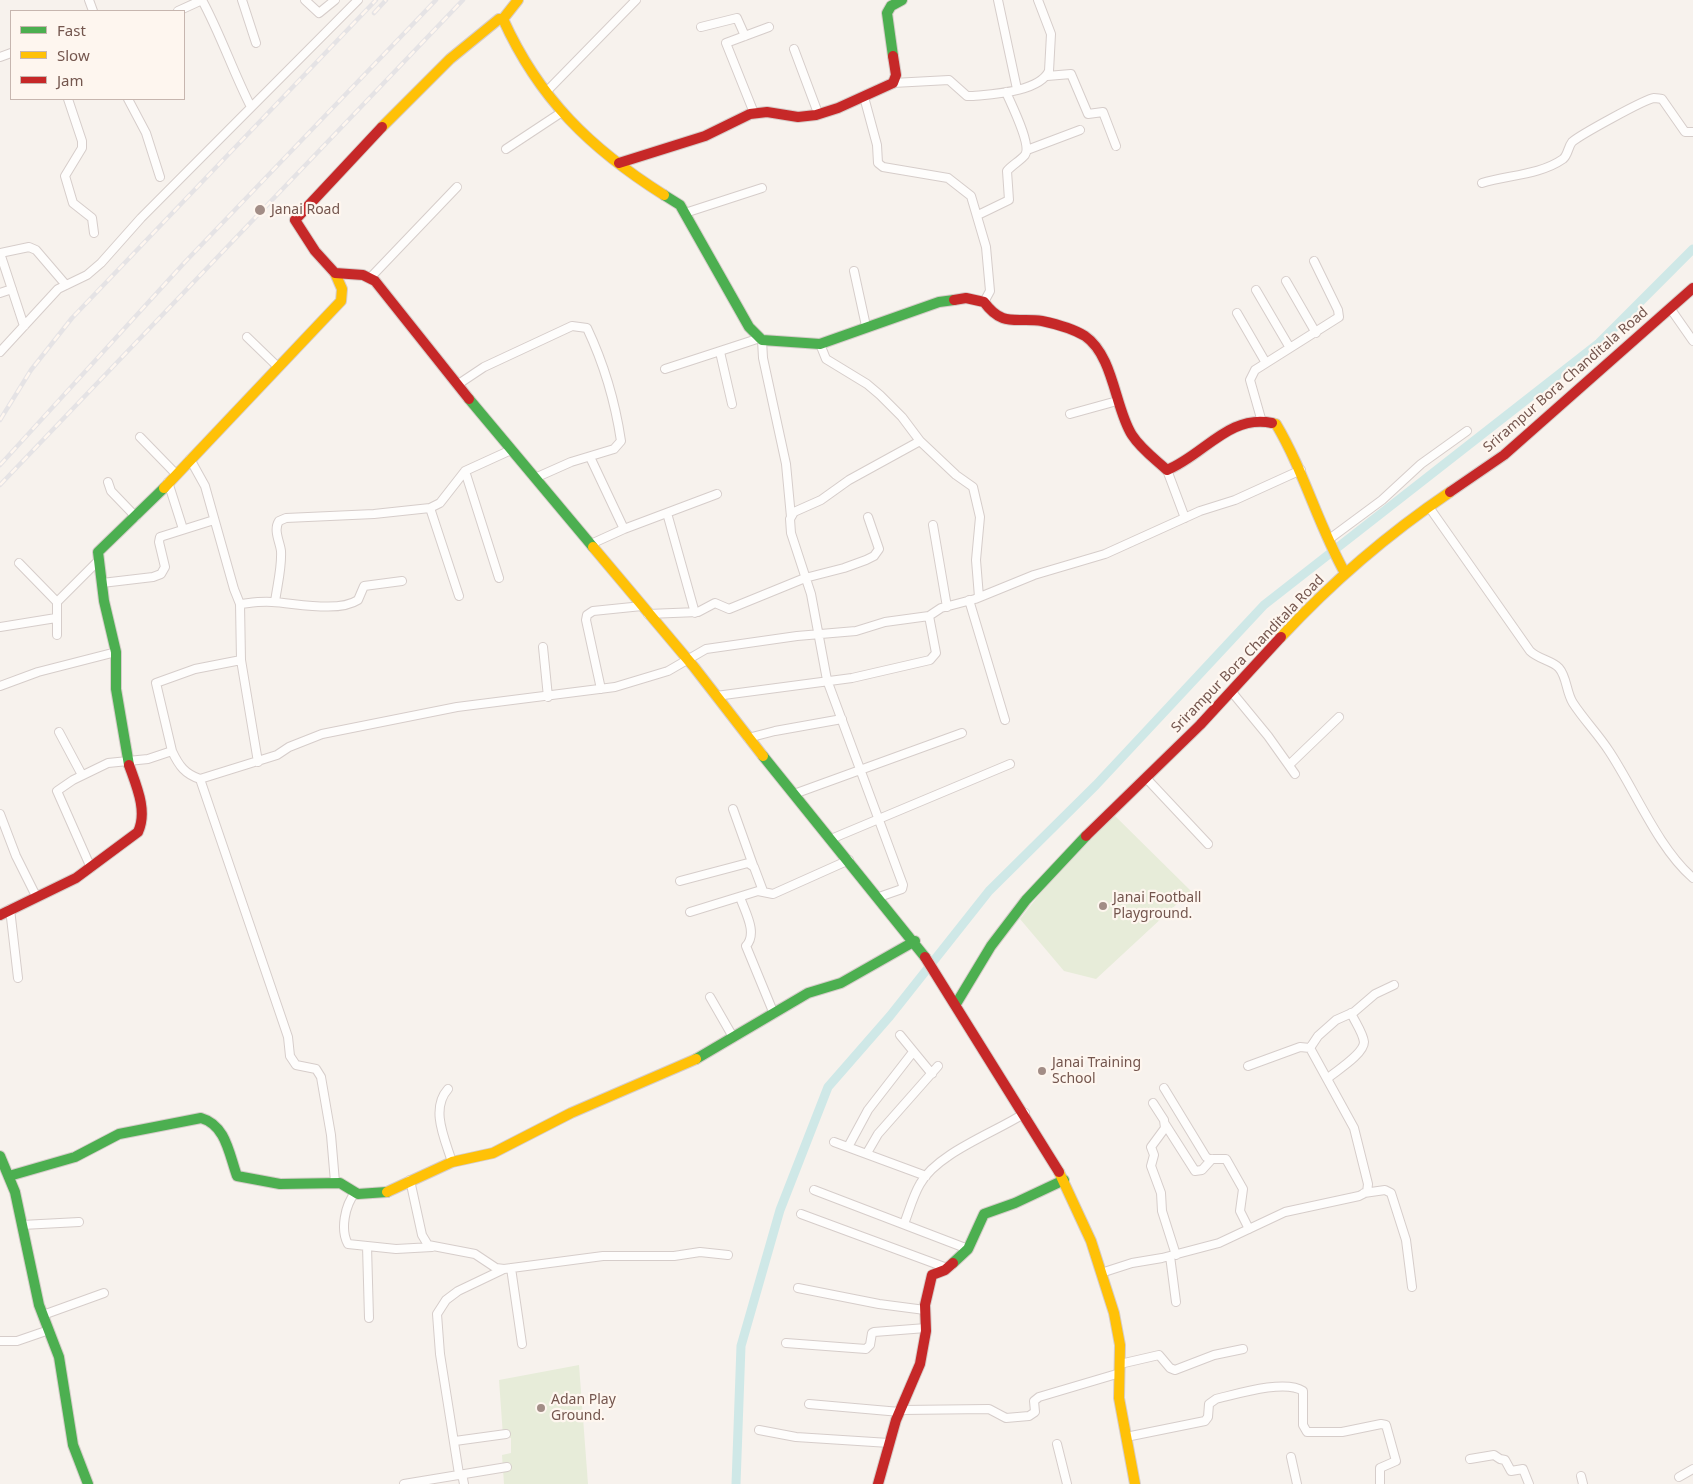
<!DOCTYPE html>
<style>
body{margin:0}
#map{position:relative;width:1693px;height:1484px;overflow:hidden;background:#f7f2ed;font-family:"Noto Sans",sans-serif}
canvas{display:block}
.legend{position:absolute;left:10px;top:10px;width:175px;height:90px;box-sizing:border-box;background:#fef6ef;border:1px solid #c7b6af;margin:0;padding:6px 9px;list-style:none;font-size:15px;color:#74564e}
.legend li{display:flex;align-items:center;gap:10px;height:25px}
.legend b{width:25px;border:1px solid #c7b6af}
</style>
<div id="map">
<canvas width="1693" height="1484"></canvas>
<ul class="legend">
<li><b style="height:6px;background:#4caf50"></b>Fast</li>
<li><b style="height:6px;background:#ffc107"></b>Slow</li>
<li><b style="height:6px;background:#c62828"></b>Jam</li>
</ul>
</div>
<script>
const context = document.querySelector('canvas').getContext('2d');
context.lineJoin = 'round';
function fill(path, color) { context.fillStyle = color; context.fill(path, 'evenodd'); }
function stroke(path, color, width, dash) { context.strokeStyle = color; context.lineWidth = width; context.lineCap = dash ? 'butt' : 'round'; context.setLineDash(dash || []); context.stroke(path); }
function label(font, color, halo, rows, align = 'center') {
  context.font = font + ' "Noto Sans",sans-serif'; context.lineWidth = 4.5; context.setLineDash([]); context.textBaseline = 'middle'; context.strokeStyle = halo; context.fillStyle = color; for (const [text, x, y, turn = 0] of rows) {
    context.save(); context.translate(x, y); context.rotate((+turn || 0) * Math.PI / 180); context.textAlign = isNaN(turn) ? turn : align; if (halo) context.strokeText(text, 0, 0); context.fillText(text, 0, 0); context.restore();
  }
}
const green = new Path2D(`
 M1111 812 1191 891 1096 979 1064 971 1020 919 1077 847Z
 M579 1365 588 1484H504L502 1455 511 1453V1438L503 1436 499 1380Z`);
const canal = new Path2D(`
 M736 1484 741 1346 780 1210 828 1087 890 1016 989 891 1096 785 1264 605 1599 343 1693 249`);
const street = new Path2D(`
 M89 0 93 11
 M202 0C221 35 233 72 251 107
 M242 0 256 43
 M305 0 319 13 335 0
 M998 0 1017 89
 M178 11 202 0
 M701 27 737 18 745 36
 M794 49 818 113
 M0 57 11 53
 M1047 76 1071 74 1088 114 1103 112 1116 146
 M893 83 949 80 967 96H973C993 94 1039 92 1049 71L1051 34 1038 0
 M547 91 636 0
 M864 97 877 145 878 163 883 167 948 178 971 196 986 247 990 291 984 302
 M68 99 82 141V148L65 176 73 203 92 218 94 233
 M128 99 146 133 160 177
 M754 113 726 43 769 27
 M506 149 562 112
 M1027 150 1080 130
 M1482 183C1508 175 1540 175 1563 159 1568 155 1568 147 1572 142 1580 135 1645 99 1654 98 1655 98 1662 99 1662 99L1685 132H1693
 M685 213 762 188
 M978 215 1009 200 1007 171C1012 165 1020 161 1025 155 1032 145 1011 104 1006 92
 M0 253 29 247 36 250 66 285
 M0 253 24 326
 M854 271 866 326
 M370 278 457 187
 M1286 281 1316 333
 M1256 290 1290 348
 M0 293 12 289
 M1670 308 1693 341
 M1237 313 1266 363
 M247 337 278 367
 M762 340 763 358 786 464 791 517
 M820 344 826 359 867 384 880 395 902 417 920 441 956 475 973 487 980 517 976 560 979 597
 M0 352 58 289 87 275 101 263 141 218 358 0
 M720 352 732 404
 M665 369 760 338
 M457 385 484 367 572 326 587 328C604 364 615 401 621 441L614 449 571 462 535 478
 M1070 414 1117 401
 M1262 422 1250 380 1255 370 1339 317 1338 310 1314 261
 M140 437 176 474
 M590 457 624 529
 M190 459 205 486 234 589 240 604 241 660 258 762
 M1167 470 1185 518
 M465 471 499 578
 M108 482 111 491 136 517
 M168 482 183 529
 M1429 507 1530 651C1538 659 1553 661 1559 668 1567 677 1566 692 1573 703 1584 720 1598 734 1609 751 1635 790 1658 848 1693 878
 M430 508 459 596
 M667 513 695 613
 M933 525 947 607
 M1328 540 1382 500 1421 464 1467 431
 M591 544 624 529 717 494
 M19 563 57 602
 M102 583 153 577 161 574 165 567 159 542 160 537 214 520
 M969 600 1005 720
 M275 602C277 586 282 568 281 551 280 542 273 530 279 521L286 518 374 514 430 508 440 503 465 471 511 450
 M240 604C250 603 261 601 272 602 295 603 338 613 358 600L364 586 402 581
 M648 614 698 612 715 603 729 609 805 578 844 568 866 560 874 556 879 549 868 517
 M0 627 56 618
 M57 635V602L99 560
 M543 647 548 697
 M0 686 38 672 116 652
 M601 689 586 620 587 615 593 611 642 606
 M1231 691 1268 736 1295 774
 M716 696 852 678 930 660 936 653 929 616 941 608 975 599 1034 575 1105 554 1200 511 1235 500 1301 470
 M59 732 82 775
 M748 738 775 731 842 719
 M172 751 156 683 195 669 241 660
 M1289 765 1339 717
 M200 779 288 1037 290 1056 296 1065 316 1069 321 1077 331 1135 335 1182
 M1147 779 1208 844
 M794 794 962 733
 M733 809 753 865
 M0 814 16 856 36 896
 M831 839 1010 764
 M91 868 57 791 73 780 108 763 148 759 172 751C179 766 185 774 200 779L277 755 289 747 322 734 457 707 615 687 668 671 706 649 797 636 856 631 885 622 929 616
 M680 881 748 863 754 867 763 891
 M740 897C745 912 758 933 746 946L774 1014
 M879 897 902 889 903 885 827 680 811 594 791 533 790 519 794 512 821 500 849 480 920 441
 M10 909 18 978
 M690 912 758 891 773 894 849 860
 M710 997 733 1037
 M900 1035 932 1074
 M1310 1048 1318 1036 1336 1020 1354 1012 1375 994 1394 985
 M1328 1078C1336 1071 1364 1054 1364 1042 1363 1033 1355 1022 1351 1013
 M1164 1088 1206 1157 1209 1159H1226L1243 1189 1240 1211 1249 1229
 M448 1089C430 1109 445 1139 452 1162
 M1153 1103 1164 1120 1165 1128 1151 1147 1154 1155 1151 1166 1161 1193 1162 1211 1176 1255
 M1165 1124 1195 1171 1202 1170 1212 1159
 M834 1142 926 1176
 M848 1147 868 1110 913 1052
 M867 1153 878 1134 938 1066
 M410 1180 422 1235 428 1245 475 1254 496 1268 504 1269 603 1256H674L700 1252 728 1255
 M814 1190 968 1249
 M355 1193C345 1205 340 1230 348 1244L396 1249 432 1247
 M1364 1193 1385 1190 1391 1193 1406 1240 1412 1287
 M801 1214 947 1268
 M904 1224C909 1211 913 1196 920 1184 937 1153 996 1132 1025 1113
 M22 1225 79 1222
 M367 1246 369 1318
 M1170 1256 1176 1302
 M511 1268 522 1344
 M1101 1273 1132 1263 1162 1258 1219 1243 1285 1212 1359 1196 1367 1192 1368 1184 1354 1128 1310 1048 1300 1047 1248 1066
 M798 1288 879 1304 925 1310
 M43 1315 104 1293
 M0 1341H17L49 1330
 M786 1343 866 1349 870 1345 872 1333 874 1332 926 1328
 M1120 1364 1159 1355 1170 1368 1175 1370 1214 1355 1243 1349
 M809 1404 900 1412
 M901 1410 989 1409 1006 1418 1029 1416 1035 1412 1034 1401 1039 1397 1120 1373
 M759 1430 796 1437 889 1443
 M1126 1437 1205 1421 1208 1417 1209 1404 1216 1399C1237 1394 1285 1379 1303 1391V1425L1307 1432H1342L1381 1424 1386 1425 1396 1461 1380 1468V1484
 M455 1441 506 1434
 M1057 1444 1067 1484
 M1291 1457 1297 1484
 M1470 1459 1494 1455 1500 1459 1505 1460 1511 1471 1523 1469 1529 1484
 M459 1474 440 1354 437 1314 446 1300 458 1291 502 1270
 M462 1474 464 1484
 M1581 1476 1583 1484
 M1679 1477 1693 1469
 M404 1484 507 1467`);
const fast = new Path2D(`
 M893 56 887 13 891 6 902 0
 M664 195 680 205 749 327 762 340 820 344 939 302 954 300
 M469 399 593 547
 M763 756 925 957
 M129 765 116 689V652L104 601 98 552 164 488
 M956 1004 991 946 1026 900 1086 836
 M696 1059 808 993 841 983 915 941
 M0 1156 15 1192 39 1305 59 1357 73 1445 88 1484
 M9 1176 75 1157 119 1134 201 1118C226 1125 229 1154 237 1176L280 1184 340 1183 358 1194 387 1192
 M953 1263 968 1249 984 1214 1015 1203 1064 1180`);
const slow = new Path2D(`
 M503 19 518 0
 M382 127 450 59 499 19H503C539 99 591 149 664 195
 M1272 423 1276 424C1304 471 1318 525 1345 573
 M164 488 341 301 342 289 335 273
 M593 547 694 667 763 756
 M1281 637C1332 582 1388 534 1450 492
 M1059 1172 1091 1241 1114 1313 1120 1345 1119 1398 1135 1484
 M387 1192 452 1162 493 1153 571 1113 696 1059`);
const jam = new Path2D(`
 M382 127 295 220 315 251 335 273 363 275 375 281 469 399
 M619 163 705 136 750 114 767 112 798 117 816 115 838 108 893 83 896 75 893 56
 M954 300 966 298 984 302C1003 328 1016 317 1042 321 1056 324 1072 328 1085 336 1114 356 1115 409 1132 435 1141 449 1155 459 1167 470 1204 455 1229 414 1272 423
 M1450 492 1504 455 1693 288
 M1086 836 1200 725 1281 637
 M0 915 76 878 138 832C148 811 136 785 129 765
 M925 957 1059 1172
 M878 1484 896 1420 920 1364 926 1331 925 1305 932 1275 945 1270 953 1263`);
const rail = new Path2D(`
 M374 13 386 0
 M0 420 31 370 72 318 376 0
 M0 465 185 262 436 0
 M0 485 463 0`);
const markers = [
 [260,210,6,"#a28d86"],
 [1103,906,5,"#a28d86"],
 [1042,1071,5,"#a28d86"],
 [541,1408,5,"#a28d86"]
];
const poiNames = [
 ["Janai Road",271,210],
 ["Janai Football",1113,898],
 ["Playground.",1113,914],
 ["Janai Training",1052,1063],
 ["School",1052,1079],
 ["Adan Play",551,1400],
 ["Ground.",551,1416]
];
const streetNames = [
 ["Srirampur Bora Chanditala Road",1566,380,-41],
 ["Srirampur Bora Chanditala Road",1248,654,-46]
];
fill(green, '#e7ecd9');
stroke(canal, '#cfe8e7', 9);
stroke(street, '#d6cdca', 10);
stroke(fast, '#d6cdca', 12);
stroke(slow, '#d6cdca', 12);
stroke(jam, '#d6cdca', 12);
stroke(street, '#fefdfc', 8);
stroke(fast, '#4caf50', 10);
stroke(slow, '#ffc107', 10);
stroke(jam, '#c62828', 10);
stroke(rail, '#e5e3e5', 4.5);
stroke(rail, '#fef6ef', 2.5, [8]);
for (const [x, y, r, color] of markers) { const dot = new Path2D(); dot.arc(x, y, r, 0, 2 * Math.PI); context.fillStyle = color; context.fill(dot); stroke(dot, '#fef6ef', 2); }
label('14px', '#74564e', '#fef6ef', poiNames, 'left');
label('14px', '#74564e', '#fef6ef', streetNames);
</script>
